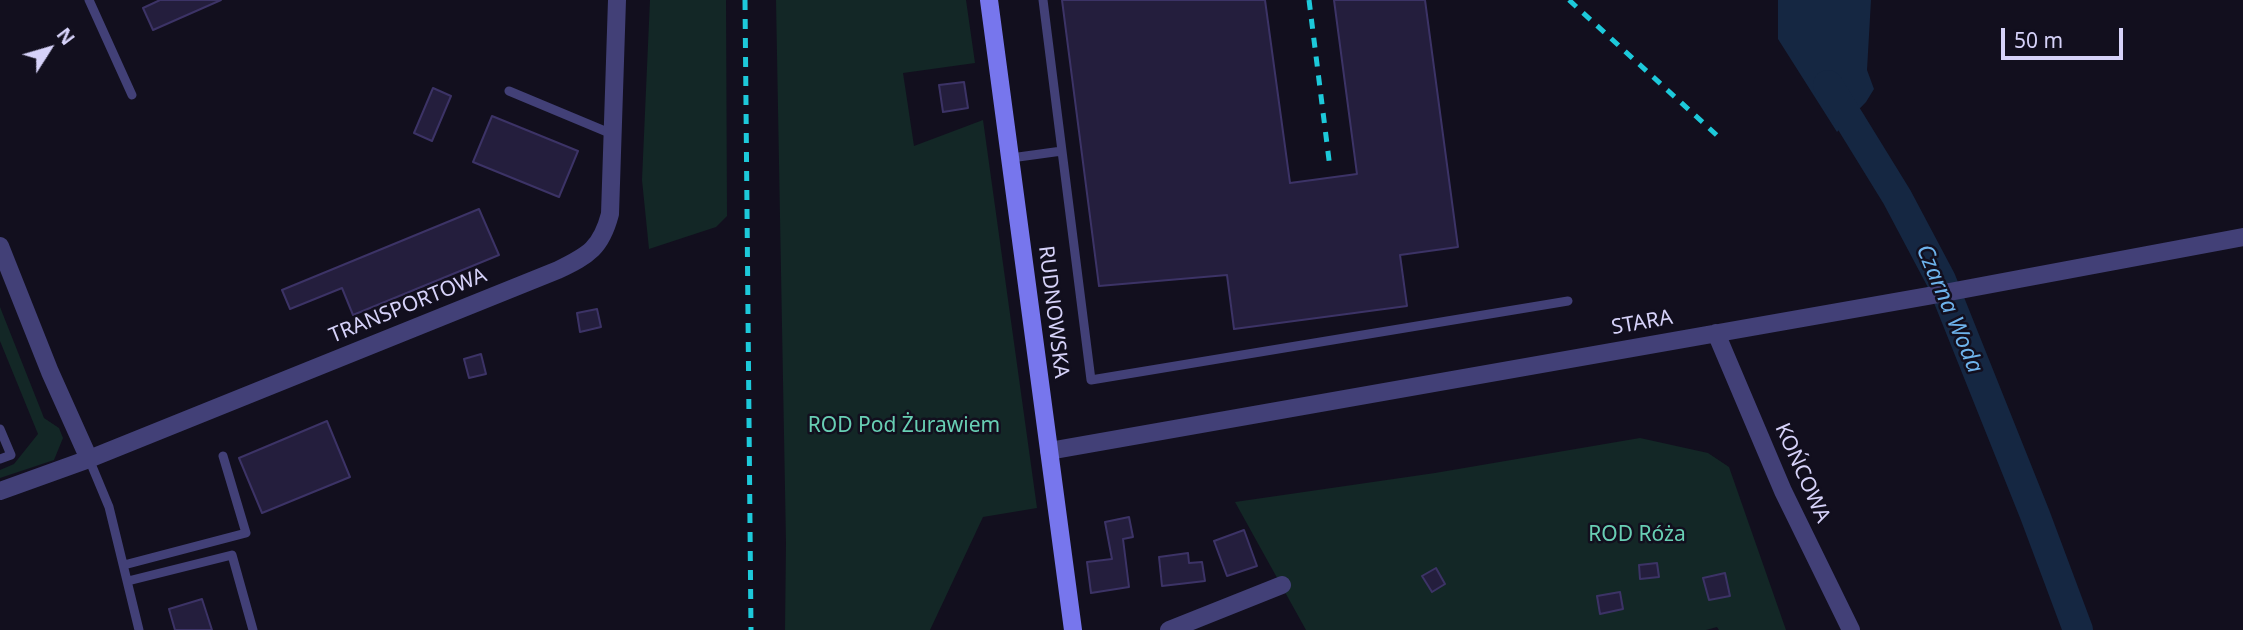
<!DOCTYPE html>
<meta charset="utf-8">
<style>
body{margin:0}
#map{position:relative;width:2243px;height:630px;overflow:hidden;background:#120f1e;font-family:"Noto Sans",sans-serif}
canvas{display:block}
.north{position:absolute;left:14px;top:14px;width:70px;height:70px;-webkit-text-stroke:5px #120f1e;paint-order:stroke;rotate:53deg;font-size:19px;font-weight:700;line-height:28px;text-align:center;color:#d6d2f9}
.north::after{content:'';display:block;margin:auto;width:24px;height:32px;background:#d6d2f9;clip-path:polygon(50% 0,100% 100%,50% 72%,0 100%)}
.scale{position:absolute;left:2001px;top:28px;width:122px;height:32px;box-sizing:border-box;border:4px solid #d6d2f9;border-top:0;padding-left:9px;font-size:21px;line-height:24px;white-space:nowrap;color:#d6d2f9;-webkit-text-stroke:5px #120f1e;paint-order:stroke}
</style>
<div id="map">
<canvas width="2243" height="630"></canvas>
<div class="north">N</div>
<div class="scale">50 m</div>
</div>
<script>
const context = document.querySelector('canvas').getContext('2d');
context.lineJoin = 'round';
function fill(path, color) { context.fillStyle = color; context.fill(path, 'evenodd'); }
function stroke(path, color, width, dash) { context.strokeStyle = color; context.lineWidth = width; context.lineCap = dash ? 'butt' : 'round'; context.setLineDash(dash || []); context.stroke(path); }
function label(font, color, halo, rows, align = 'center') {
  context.font = font + ' "Noto Sans",sans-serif'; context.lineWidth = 5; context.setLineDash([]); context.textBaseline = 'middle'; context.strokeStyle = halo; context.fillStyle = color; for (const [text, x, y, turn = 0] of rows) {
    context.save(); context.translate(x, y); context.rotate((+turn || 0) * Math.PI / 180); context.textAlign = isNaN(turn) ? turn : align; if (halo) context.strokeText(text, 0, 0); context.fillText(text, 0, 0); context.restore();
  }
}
const green = new Path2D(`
 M650 0H726L727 216 716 227 649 249 642 180Z
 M776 0H966L975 63 903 73 914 146 983 120 1037 508 983 517 930 630H785L786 543Z
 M0 307 44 418 59 428 63 438 54 460 0 478V470L14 464 38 434 0 341Z
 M1640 438 1708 453 1729 467 1786 630H1719L1717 627 1706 630H1306L1235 502 1435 473Z`);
const water = new Path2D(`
 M1778 0H1871L1867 70 1874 89 1866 102 1837 132 1778 39Z`);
const river = new Path2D(`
 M1828 85 1897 197 1941 280 2035 515 2078 630`);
const building = new Path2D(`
 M160 0H221L153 30 143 8Z
 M1062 0H1265L1290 183 1357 174 1334 0H1425L1458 247 1400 255 1407 306 1234 329 1227 275 1099 286Z
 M964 82 968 108 943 112 939 85Z
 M433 88 451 96 432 141 414 133Z
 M492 116 578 151 559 197 473 162Z
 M479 209 499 255 353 315 342 288 290 309 282 290Z
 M597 309 601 327 580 332 577 313Z
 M481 354 486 374 469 378 464 359Z
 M327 421 350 477 262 513 239 458Z
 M1129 517 1133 537 1123 539 1129 587 1091 593 1087 562 1112 559 1105 522Z
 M1244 530 1257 566 1227 576 1214 541Z
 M1188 553 1189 563 1202 562 1205 581 1162 586 1159 557Z
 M1657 563 1659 577 1640 579 1639 565Z
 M1436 568 1445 584 1432 592 1422 576Z
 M1725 573 1730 596 1709 600 1703 578Z
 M1620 592 1623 609 1600 614 1597 596Z
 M202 599 212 630H175L169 609Z`);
const service = new Path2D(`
 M89 0 132 95
 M1043 0 1062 151
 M509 91 612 134
 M1011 158 1062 151 1091 380 1568 301
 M0 429 11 455 0 459
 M89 459 109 507 139 630
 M124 565 246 533 223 456
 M128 581 232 555 253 630`);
const minor = new Path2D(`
 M0 246 50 372 89 459
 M1716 333 1783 491 1851 630
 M1049 451 1928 296 2243 237
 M0 491 89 459 558 270C589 255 601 248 610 214L617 0
 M1169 630 1282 585`);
const secondary = new Path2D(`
 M989 0 1073 630`);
const rail = new Path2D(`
 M745 0 751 630
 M1309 0 1330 168
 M1569 0 1722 140`);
const streetNames = [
 ["TRANSPORTOWA",408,306,-22],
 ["RUDNOWSKA",1053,312,83],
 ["STARA",1642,323,-10],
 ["KOŃCOWA",1802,473,66]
];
const parkNames = [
 ["ROD Pod Żurawiem",904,426],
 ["ROD Róża",1637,535]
];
const waterNames = [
 ["Czarna Woda",1949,309,67]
];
fill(green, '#132726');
fill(water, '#152742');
stroke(river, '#152742', 30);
fill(building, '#241e3d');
stroke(building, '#3c3366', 2);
stroke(service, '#424077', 9);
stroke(minor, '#424077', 18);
stroke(secondary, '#7776ed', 18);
stroke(rail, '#1dc9da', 5, [10, 9]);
label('21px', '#d6d2f9', '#120f1e', streetNames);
label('21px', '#68cfb4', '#120f1e', parkNames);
label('italic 23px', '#6eb3ec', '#120f1e', waterNames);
</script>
